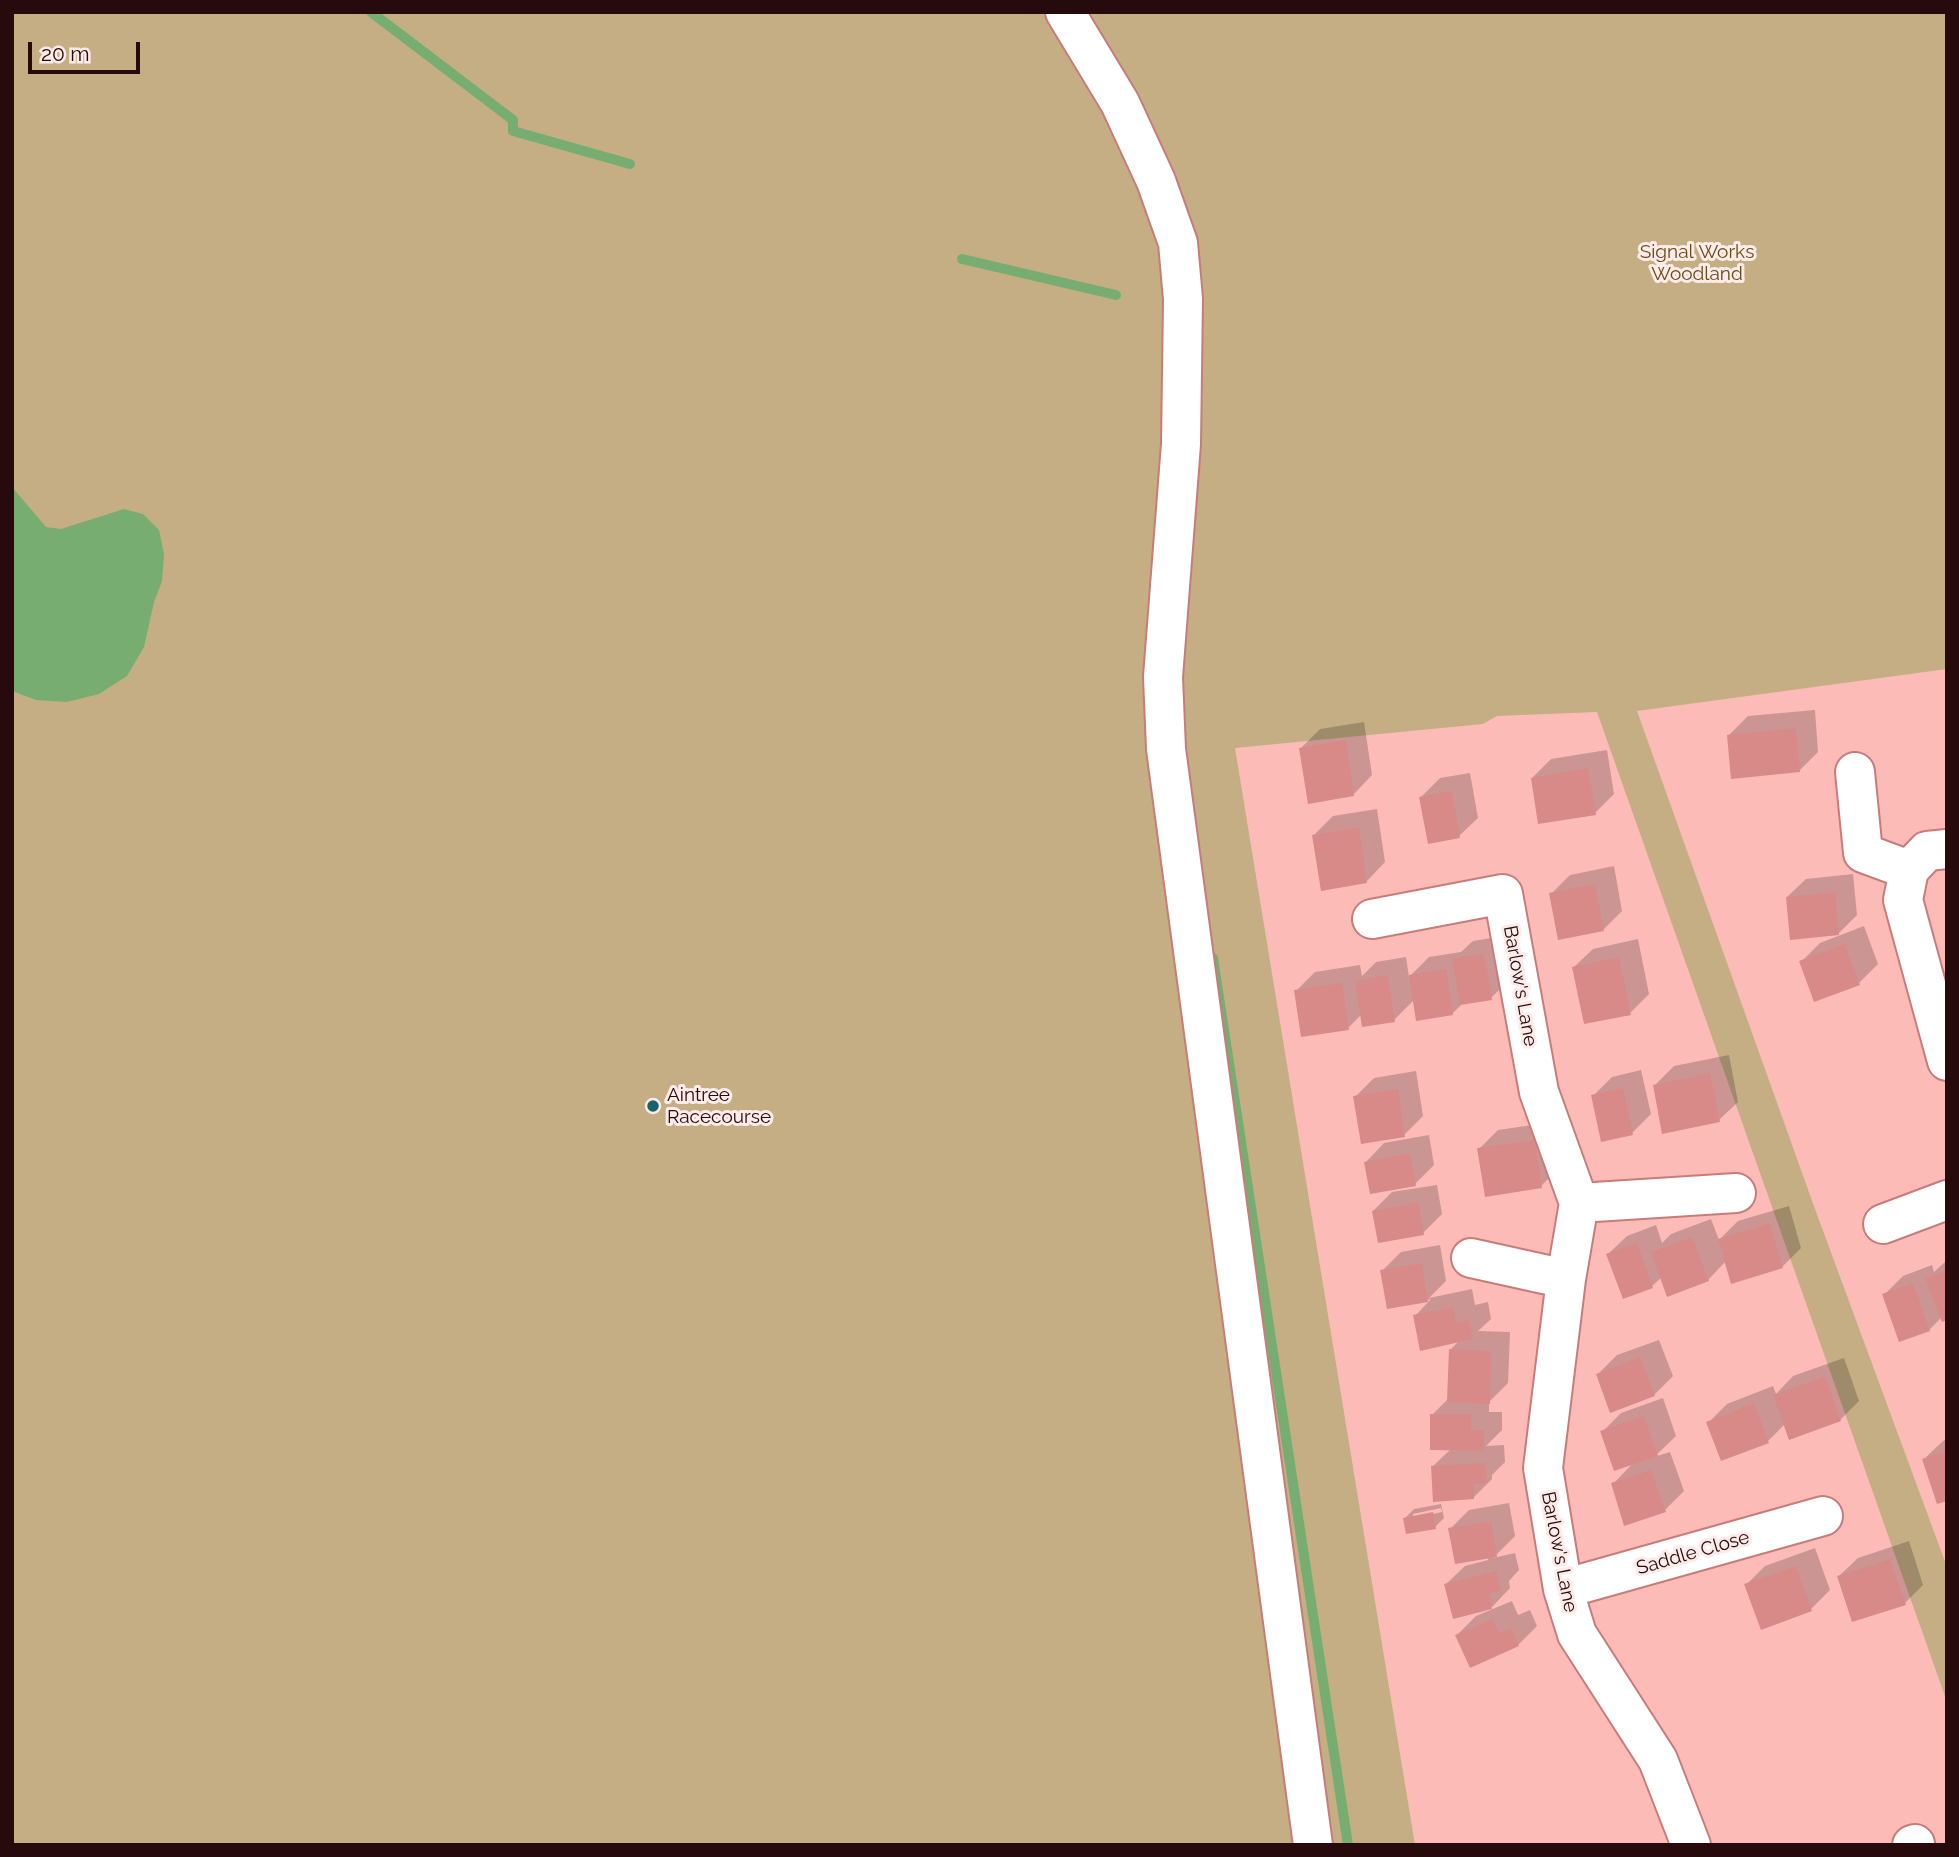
<!DOCTYPE html>
<style>
body{margin:0}
#map{position:relative;width:1959px;height:1857px;overflow:hidden;background:#fdbbb8;font-family:Raleway,sans-serif}
canvas{display:block}
.frame{position:absolute;inset:0;border:14px solid #270a0b;pointer-events:none}
.scale{position:absolute;left:28px;top:42px;width:112px;height:32px;box-sizing:border-box;border:4px solid #270a0b;border-top:0;padding-left:9px;font-size:21px;line-height:24px;white-space:nowrap;color:#270a0b;-webkit-text-stroke:5px #fcebe9;paint-order:stroke}
</style>
<div id="map">
<canvas width="1959" height="1857"></canvas>
<div class="frame"></div>
<div class="scale">20 m</div>
</div>
<script>
const context = document.querySelector('canvas').getContext('2d');
context.lineJoin = 'round';
function fill(path, color) { context.fillStyle = color; context.fill(path, 'evenodd'); }
function stroke(path, color, width, dash) { context.strokeStyle = color; context.lineWidth = width; context.lineCap = dash ? 'butt' : 'round'; context.setLineDash(dash || []); context.stroke(path); }
function label(font, color, halo, rows, align = 'center') {
  context.font = font + ' Raleway,sans-serif'; context.lineWidth = 6; context.setLineDash([]); context.textBaseline = 'middle'; context.strokeStyle = halo; context.fillStyle = color; for (const [text, x, y, turn = 0] of rows) {
    context.save(); context.translate(x, y); context.rotate((+turn || 0) * Math.PI / 180); context.textAlign = isNaN(turn) ? turn : align; if (halo) context.strokeText(text, 0, 0); context.fillText(text, 0, 0); context.restore();
  }
}
const green = new Path2D(`
 M12 12H1947V669L1637 711 1815 1209 1947 1567V1702L1597 712 1497 716 1483 724 1235 748 1415 1845H12Z`);
const water = new Path2D(`
 M12 487 46 527 61 529 124 509 143 514 159 530 164 554 162 581 154 602 144 647 127 676 99 694 67 702 36 700 12 691Z`);
const shadow = new Path2D(`
 M1815 710 1818 752 1799 771 1729 735 1748 716Z
 M1364 722 1372 775 1354 794 1301 748 1320 729Z
 M1607 750 1614 794 1595 813 1532 778 1551 759Z
 M1470 773 1478 818 1459 836 1421 797 1440 778Z
 M1377 809 1385 862 1367 881 1314 835 1333 816Z
 M1614 866 1622 911 1603 930 1551 894 1570 875Z
 M1853 874 1857 915 1838 934 1787 897 1806 879Z
 M1864 926 1878 964 1859 983 1801 962 1820 943Z
 M1503 936 1510 979 1491 998 1463 1003 1453 1013 1414 1000 1394 1020 1362 1014 1348 1028 1296 991 1315 972 1360 965 1362 976 1376 962 1406 957 1409 977 1429 957 1461 952 1473 941Z
 M1638 939 1649 994 1630 1013 1574 967 1593 949Z
 M1729 1055 1738 1102 1719 1120 1655 1085 1674 1066Z
 M1641 1070 1651 1114 1632 1133 1593 1096 1612 1077Z
 M1416 1071 1423 1116 1404 1135 1355 1097 1374 1078Z
 M1553 1122 1560 1167 1541 1186 1479 1149 1498 1130Z
 M1429 1135 1434 1165 1415 1184 1366 1162 1384 1143Z
 M1437 1185 1442 1214 1423 1233 1373 1211 1392 1192Z
 M1789 1206 1801 1248 1782 1267 1726 1261 1708 1280 1662 1277 1652 1286 1608 1254 1627 1236 1656 1225 1662 1243 1671 1234 1711 1219 1719 1240 1738 1221Z
 M1440 1245 1446 1281 1429 1298 1472 1289 1475 1305 1488 1302 1491 1319 1478 1331 1510 1332 1508 1383 1489 1402V1412H1502V1430L1486 1446 1504 1445 1505 1462 1492 1475V1479L1473 1498 1433 1466 1451 1449 1432 1415 1449 1398 1450 1350 1460 1340 1415 1316 1431 1299 1389 1307 1382 1271 1401 1252Z
 M1947 1260V1318L1942 1317 1929 1330 1884 1295 1903 1276 1932 1265 1934 1272Z
 M1659 1340 1673 1376 1654 1395 1598 1374 1617 1355Z
 M1844 1358 1859 1401 1840 1420 1785 1424 1768 1441 1708 1423 1727 1404 1773 1386 1776 1394 1793 1376Z
 M1663 1398 1676 1436 1654 1457 1670 1452 1684 1491 1665 1510 1613 1484 1634 1462 1602 1432 1621 1413Z
 M1947 1439V1499L1924 1459 1943 1441Z
 M1509 1503 1515 1536 1493 1558 1515 1553 1519 1570 1509 1581 1510 1588 1492 1607 1446 1584 1465 1566 1488 1560V1557L1450 1529 1469 1510Z
 M1441 1504 1444 1518 1435 1527 1405 1518 1414 1509ZM1441 1508 1442 1512 1413 1518V1514Z
 M1909 1541 1923 1585 1905 1603 1839 1576 1858 1558Z
 M1815 1548 1830 1590 1811 1609 1746 1585 1765 1566Z
 M1512 1601 1518 1615 1530 1610 1537 1626 1518 1645 1457 1635 1476 1616Z`);
const stream = new Path2D(`
 M371 12 513 120V131L630 164
 M962 259 1116 295
 M1213 958 1348 1845`);
const building = new Path2D(`
 M1796 728 1800 772 1731 779 1727 735Z
 M1346 740 1354 796 1308 804 1299 748Z
 M1588 768 1596 815 1538 824 1531 778Z
 M1452 791 1460 838 1428 844 1419 797Z
 M1359 827 1367 883 1321 891 1312 835Z
 M1595 884 1604 931 1558 940 1549 893Z
 M1835 892 1839 935 1790 940 1786 897Z
 M1845 944 1860 985 1814 1002 1799 961Z
 M1484 954 1492 1000 1460 1005 1452 959Z
 M1619 957 1631 1015 1584 1024 1572 967Z
 M1446 969 1453 1015 1416 1021 1409 975Z
 M1388 975 1395 1022 1362 1027 1355 981Z
 M1342 983 1349 1030 1301 1037 1294 990Z
 M1710 1073 1720 1122 1662 1134 1653 1085Z
 M1623 1088 1633 1135 1601 1142 1591 1095Z
 M1398 1089 1405 1137 1361 1144 1353 1096Z
 M1535 1140 1542 1188 1485 1197 1477 1148Z
 M1410 1153 1416 1186 1370 1194 1364 1162Z
 M1418 1202 1424 1235 1378 1243 1372 1211Z
 M1770 1223 1783 1268 1731 1284 1718 1239Z
 M1692 1237 1709 1281 1667 1297 1651 1252Z
 M1637 1242 1653 1288 1623 1299 1606 1254Z
 M1422 1263 1428 1302 1387 1309 1380 1270Z
 M1947 1270V1320L1942 1322 1925 1278Z
 M1913 1283 1930 1331 1899 1342 1882 1294Z
 M1453 1307 1456 1323 1469 1320 1473 1339 1420 1351 1413 1315Z
 M1449 1349 1491 1351 1490 1404 1447 1402Z
 M1640 1357 1655 1396 1610 1413 1596 1374Z
 M1825 1376 1841 1421 1789 1440 1773 1395Z
 M1754 1403 1769 1443 1721 1461 1706 1422Z
 M1430 1414H1471V1430H1484V1451L1430 1450Z
 M1644 1416 1658 1456 1614 1471 1600 1431Z
 M1947 1451V1501L1937 1504 1922 1459Z
 M1485 1463 1487 1483 1474 1484V1499L1433 1502 1431 1466Z
 M1651 1470 1666 1512 1624 1526 1611 1483Z
 M1433 1512 1436 1529 1406 1534 1403 1518Z
 M1491 1521 1497 1557 1455 1564 1448 1528Z
 M1890 1559 1906 1605 1852 1622 1837 1576Z
 M1796 1566 1812 1611 1761 1630 1744 1584Z
 M1496 1571 1501 1590 1489 1594 1492 1609 1453 1619 1444 1584Z
 M1493 1619 1499 1633 1511 1628 1519 1646 1470 1668 1455 1635Z`);
const minor = new Path2D(`
 M1065 12 1120 103 1156 181 1178 243 1183 299 1181 444 1163 677 1166 749 1313 1845
 M1855 772 1863 853 1909 870
 M1947 849 1927 851 1909 870 1903 900 1947 1061
 M1372 919 1503 894 1539 1092 1579 1203 1566 1279 1543 1468 1563 1589 1577 1634 1658 1760 1691 1845
 M1579 1203 1736 1193
 M1883 1224 1947 1200
 M1471 1258 1566 1279
 M1563 1589 1823 1516
 M1912 1845 1915 1844`);
const markers = [
 [653,1106,7,"#17656b"]
];
const parkNames = [
 ["Signal Works",1697,252],
 ["Woodland",1697,274]
];
const streetNames = [
 ["Barlow's Lane",1520,986,80],
 ["Barlow's Lane",1559,1552,79],
 ["Saddle Close",1693,1553,-16]
];
const poiNames = [
 ["Aintree",667,1095],
 ["Racecourse",667,1117]
];
fill(green, '#c5ae84');
fill(water, '#78ad72');
fill(shadow, '#0003');
stroke(stream, '#78ad72', 10);
fill(building, '#d78a87');
stroke(minor, '#c87c79', 42);
stroke(minor, '#fff', 38);
for (const [x, y, r, color] of markers) { const dot = new Path2D(); dot.arc(x, y, r, 0, 2 * Math.PI); context.fillStyle = color; context.fill(dot); stroke(dot, '#fcebe9', 2.5); }
label('19px', '#674c14', '#fcebe9', parkNames);
label('19px', '#270a0b', '#fcebe9', streetNames);
label('19px', '#270a0b', '#fcebe9', poiNames, 'left');
</script>
